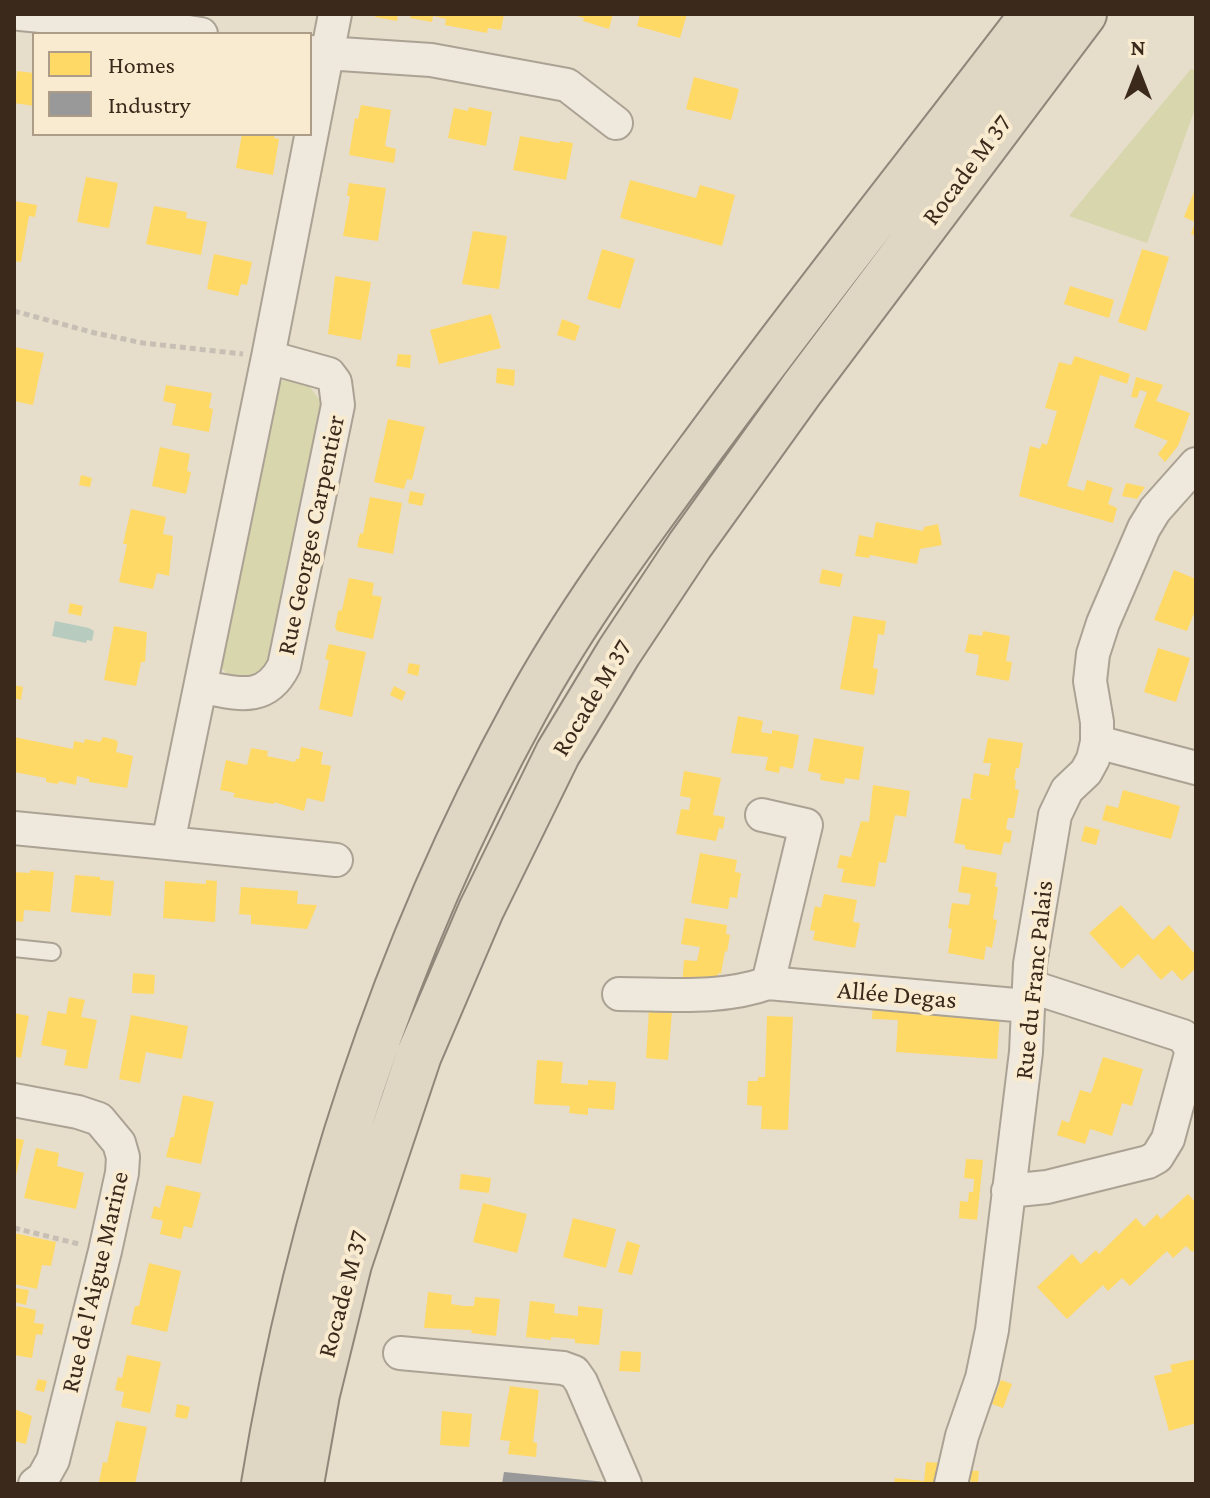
<!DOCTYPE html>
<meta charset="utf-8">
<style>
body{margin:0}
#map{position:relative;width:1210px;height:1498px;overflow:hidden;background:#e6ddcb;font-family:"Crimson Pro",serif}
canvas{display:block}
.frame{position:absolute;inset:0;border:16px solid #3b291b;pointer-events:none}
.legend{position:absolute;left:32px;top:32px;width:280px;height:104px;box-sizing:border-box;background:#f9ebd0;border:2px solid #ad9d88;margin:0;padding:10px 14px;list-style:none;font-size:24px;color:#3b291b}
.legend li{display:flex;align-items:center;gap:16px;height:40px}
.legend b{width:40px;border:2px solid #ad9d88}
.north{position:absolute;left:1098px;top:32px;width:80px;height:80px;-webkit-text-stroke:6px #f9ebd0;paint-order:stroke;rotate:0deg;font-size:22px;font-weight:700;line-height:32px;text-align:center;color:#3b291b}
.north::after{content:'';display:block;margin:auto;width:28px;height:36px;background:#3b291b;clip-path:polygon(50% 0,100% 100%,50% 72%,0 100%)}
</style>
<div id="map">
<canvas width="1210" height="1498"></canvas>
<div class="frame"></div>
<ul class="legend">
<li><b style="height:22px;background:#ffd966"></b>Homes</li>
<li><b style="height:22px;background:#999"></b>Industry</li>
</ul>
<div class="north">N</div>
</div>
<script>
const context = document.querySelector('canvas').getContext('2d');
context.lineJoin = 'round';
function fill(path, color) { context.fillStyle = color; context.fill(path, 'evenodd'); }
function stroke(path, color, width, dash) { context.strokeStyle = color; context.lineWidth = width; context.lineCap = dash ? 'butt' : 'round'; context.setLineDash(dash || []); context.stroke(path); }
function label(font, color, halo, rows, align = 'center') {
  context.font = font + ' "Crimson Pro",serif'; context.lineWidth = 8; context.setLineDash([]); context.textBaseline = 'middle'; context.strokeStyle = halo; context.fillStyle = color; for (const [text, x, y, turn = 0] of rows) {
    context.save(); context.translate(x, y); context.rotate((+turn || 0) * Math.PI / 180); context.textAlign = isNaN(turn) ? turn : align; if (halo) context.strokeText(text, 0, 0); context.fillText(text, 0, 0); context.restore();
  }
}
const green = new Path2D(`
 M1191 69 1196 71V106L1147 243 1069 216Z
 M287 377 311 380 310 387 321 402V412L271 657 262 669 251 675 249 681 229 676 221 667V660L275 394 279 384Z`);
const water = new Path2D(`
 M55 621 89 628 94 631 92 641 87 640 86 643 52 636Z`);
const homes = new Path2D(`
 M376 14H398L397 21 375 17Z
 M411 14H504L501 30 488 28 487 33 445 25 446 19 433 16 432 22 410 18Z
 M613 14 609 29 583 21 584 18 573 15Z
 M640 14H687L680 38 637 26Z
 M17 71 34 73V106L14 103Z
 M694 77 739 89 731 120 686 109Z
 M361 105 391 110 385 146 396 149 394 163 349 155 355 118 358 119Z
 M469 107 492 112 486 146 448 138 454 108 468 111Z
 M242 134H275L274 138 279 139 273 175 236 168Z
 M520 136 559 143 560 141 573 143 566 180 513 170Z
 M86 177 118 183 109 228 77 222Z
 M630 180 696 198 700 185 735 195 722 246 620 218Z
 M349 183 386 188 378 241 343 236 350 196H347Z
 M1196 187V236L1191 234 1195 222 1184 217Z
 M14 201 37 205 35 217 29 216 21 262 14 261Z
 M154 206 187 212 186 218 207 222 201 255 146 244Z
 M473 231 507 236 499 289 462 284Z
 M602 249 635 259 620 309 587 299Z
 M1142 249 1169 257 1146 331 1118 322Z
 M214 254 252 262 247 285 241 284 238 296 207 289Z
 M335 276 371 282 361 340 328 334Z
 M1070 286 1114 300 1109 318 1064 304Z
 M491 314 501 348 439 364 430 330Z
 M562 319 580 326 575 341 557 335Z
 M14 347 44 353 33 405 14 401Z
 M398 354 411 355 410 368 396 366Z
 M1075 356 1130 374 1127 384 1100 375 1067 486 1084 491 1087 480 1113 488 1108 504 1117 508 1113 523 1019 496 1030 446 1040 449 1042 443 1047 445 1057 411 1045 408 1059 362 1071 365Z
 M497 368 515 370 514 386 496 383Z
 M1136 377 1163 385 1156 401 1190 413 1178 446 1165 462 1158 454 1168 441 1134 427 1147 392 1140 390 1137 398 1131 397Z
 M166 385 212 393 209 408 213 409 209 432 172 425 176 404 163 401Z
 M388 419 425 427 412 480 407 479 404 489 374 482Z
 M160 447 190 454 187 471 191 472 186 494 152 486Z
 M81 475 92 478 90 487 79 485Z
 M1126 483 1145 487 1137 499 1122 496Z
 M410 491 425 494 422 506 408 503Z
 M370 497 402 503 393 554 357 547 360 533 363 534Z
 M131 509 166 517 163 534 173 536 169 576 157 573 153 589 119 582 127 544H123Z
 M876 522 923 531 924 527 938 524 942 545 920 549 917 564 870 555 869 558 855 556 859 535 873 538Z
 M822 569 843 574 840 587 819 583Z
 M1174 570 1196 579V608L1187 631 1154 620Z
 M349 578 374 583 372 595 382 597 373 639 337 631 335 627 338 611 342 610Z
 M70 603 83 606 81 616 68 613Z
 M853 616 886 621 884 635 878 634 873 668 878 669 874 695 840 689Z
 M114 626 147 632 145 662H141L136 686 104 680Z
 M983 631 1010 636 1006 661 1012 662 1009 681 976 675 979 655 965 652 969 634 982 636Z
 M329 644 366 652 352 717 319 709 329 660 325 659Z
 M1158 648 1190 658 1176 702 1144 692Z
 M409 663 420 665 418 676 407 673Z
 M14 685 23 687 21 700 14 698Z
 M394 686 406 692 402 701 390 695Z
 M738 716 763 721 761 732 772 734V730L799 735 793 769 780 766 779 773 765 770 768 757 731 753Z
 M14 737 73 749 74 741 84 743 85 739 100 742 103 737 116 740 118 743 116 752 133 756 127 788 89 782V779L77 776 76 785 59 781 58 784 46 782V778L14 772Z
 M814 738 864 747 859 780 845 778 844 784 820 780 821 774 808 771Z
 M988 738 1023 743 1019 768H1016L1014 780H1016L1015 789 1019 790 1014 818H1008L1006 829 1012 831 1010 843 1004 842 1001 855 965 849V845L954 843 962 798 974 800 970 798 974 773 989 776 991 763H983Z
 M301 747 323 752 321 764 331 766 324 802 307 798 304 811 274 802V804L233 797 235 793 220 790 226 760 247 765 251 748 268 751 267 756 295 762 296 759H299Z
 M684 771 721 778 713 815 725 817 723 829 719 828 716 841 676 834 681 809 689 810 691 798 680 796Z
 M873 785 910 791 906 817 895 815 886 863 879 862 875 887 841 882 844 869 837 868 840 855 851 857 861 821 869 822Z
 M1123 790 1180 806 1171 839 1102 820 1106 805 1118 808Z
 M1085 826 1100 830 1096 845 1081 841Z
 M700 853 737 860 735 872 741 873 737 898 730 897 728 909 691 903Z
 M962 866 997 873 995 887H998L993 919 997 920 992 948 986 946 984 960 948 953 952 929 948 928 952 903 969 905 971 894 958 892Z
 M30 870 54 872 50 912 24 910 23 922 14 921V872L30 873Z
 M75 875 100 877V880L114 881 111 916 71 912Z
 M206 880 217 881 215 922 163 918 165 881 206 884Z
 M241 887 298 891 297 904 317 905 307 929 251 924V915L239 914Z
 M824 894 857 900 853 922 860 923 855 948 813 940 815 931 810 930 815 906 821 908Z
 M1121 905 1153 940 1169 925 1196 955V968L1182 981 1172 970 1161 980 1138 954 1122 969 1089 933Z
 M685 918 727 925 726 934 730 935 727 952 725 951 721 974 718 973 717 987 682 985 684 960 697 961 700 947 681 944Z
 M133 973 155 975 154 994 132 993Z
 M69 997 85 1000 81 1017 97 1020 87 1069 64 1065 67 1050 41 1045 48 1011 66 1014Z
 M873 1005 1000 1014 997 1059 896 1052 898 1020 872 1019Z
 M649 1010 672 1012 668 1060 646 1058Z
 M14 1013 29 1016 21 1058 14 1056Z
 M131 1015 188 1026 182 1059 146 1052 140 1083 119 1079Z
 M767 1016 793 1017 788 1130 761 1129 762 1106 747 1105 748 1081H758V1077H765Z
 M1103 1057 1143 1069 1132 1106 1122 1103 1112 1136 1090 1129 1085 1144 1057 1135 1062 1120 1069 1123 1080 1090 1091 1093Z
 M537 1060 563 1062 561 1083 588 1085V1080L616 1082 614 1110 588 1108V1115L569 1113 570 1106 534 1104Z
 M183 1095 214 1102 201 1164 166 1157 171 1137H174Z
 M14 1138 24 1140 15 1180H14Z
 M36 1148 59 1153 57 1166 84 1173 76 1209 24 1198Z
 M966 1159 983 1160 977 1220 959 1218 960 1201 968 1202 969 1192H973L974 1179 964 1178Z
 M461 1174 491 1178 489 1193 459 1189Z
 M166 1185 201 1193 192 1228 184 1226 181 1239 160 1234 163 1221 151 1218 154 1206 160 1208Z
 M1188 1194 1196 1203V1249L1192 1252 1186 1246 1173 1258 1167 1251 1130 1286 1122 1278 1108 1291 1103 1285 1067 1319 1037 1287 1072 1254 1081 1264 1096 1250 1099 1254 1136 1218 1144 1227 1157 1214 1161 1219Z
 M483 1203 527 1214 517 1253 473 1242Z
 M573 1218 616 1229 606 1268 563 1257Z
 M14 1233 56 1242 51 1266 42 1265 37 1289 14 1284Z
 M627 1241 640 1245 632 1275 618 1272Z
 M149 1263 181 1271 167 1332 131 1324 135 1306H139Z
 M16 1288 29 1290 26 1305 14 1302Z
 M428 1292 452 1295 451 1304 463 1306H474L475 1297 500 1299 496 1336 471 1333 472 1330 424 1328Z
 M530 1301 555 1304 554 1313 578 1316V1306L603 1309 599 1345 575 1343V1339L551 1337V1340L526 1337Z
 M17 1306 36 1310 34 1323 44 1324 42 1335 36 1334 32 1358 14 1355V1319Z
 M621 1351 641 1352 640 1372 619 1371Z
 M127 1355 161 1362 150 1413 121 1407 124 1392 115 1390 118 1377 122 1378Z
 M1196 1359V1423L1169 1431 1154 1376 1172 1372 1170 1365Z
 M38 1379 47 1381 44 1392 35 1390Z
 M1001 1380 1012 1384 1003 1408 992 1404Z
 M510 1386 539 1390 533 1442 537 1443 536 1457 508 1454 510 1441 500 1440Z
 M177 1404 190 1407 187 1419 175 1417Z
 M14 1409 32 1416 26 1444 14 1441Z
 M442 1411 472 1414 469 1447 440 1445Z
 M116 1421 147 1427 135 1484 99 1482 103 1462 107 1463Z
 M926 1462 941 1463 939 1484H894L895 1478 924 1481Z
 M964 1470 979 1471 978 1482 963 1481Z`);
const industry = new Path2D(`
 M504 1472 606 1482V1484H502Z`);
const path = new Path2D(`
 M14 311 95 333 143 343 243 354
 M14 1228 79 1244`);
const service = new Path2D(`
 M14 948 52 952`);
const minor = new Path2D(`
 M20 14 157 27 201 34
 M310 52 431 60 567 85 616 123
 M202 687C236 693 265 704 284 666L338 405 335 382 329 374 268 357
 M1097 742 1196 768
 M762 815 806 825 768 983 1027 1006
 M14 828 168 843 268 357 335 14
 M168 843 336 860
 M619 994C668 994 721 1000 768 983
 M14 1100 78 1112 99 1119 119 1143 123 1157 122 1173 105 1251 53 1460 43 1478 35 1484
 M1008 1191 1047 1187 1148 1162 1157 1157 1168 1139 1192 1050 1183 1036 1029 986
 M400 1353 563 1368 574 1372 581 1382 625 1484
 M951 1484 962 1436 982 1378 992 1330 1026 1052 1030 964 1055 815 1067 790 1086 772 1093 759 1097 742V722L1090 681 1093 654 1103 623 1144 528 1155 510 1196 464`);
const trunk = new Path2D(`
 M264 1484C308 1215 394 949 525 710 576 616 641 529 704 444 811 298 924 157 1033 14
 M301 1484 317 1394 349 1264 419 1055 481 910 558 753 619 652 690 545 802 389 1084 14`);
const streetNames = [
 ["Rocade M 37",967,170,-53],
 ["Rue Georges Carpentier",311,535,-78],
 ["Rocade M 37",592,698,-59],
 ["Rue du Franc Palais",1034,980,-84],
 ["Allée Degas",897,995,5],
 ["Rue de l'Aigue Marine",95,1282,-77],
 ["Rocade M 37",343,1294,-75]
];
fill(green, '#d8d6ac');
fill(water, '#b7ccbe');
fill(homes, '#ffd966');
fill(industry, '#999');
stroke(service, '#aba294', 20);
stroke(minor, '#aba294', 36);
stroke(trunk, '#90877b', 48);
stroke(path, '#c7bfb4', 5, [6, 4]);
stroke(service, '#eee8dd', 16);
stroke(minor, '#eee8dd', 32);
stroke(trunk, '#e0d6c4', 44);
label('26px', '#3b291b', '#f9ebd0', streetNames);
</script>
